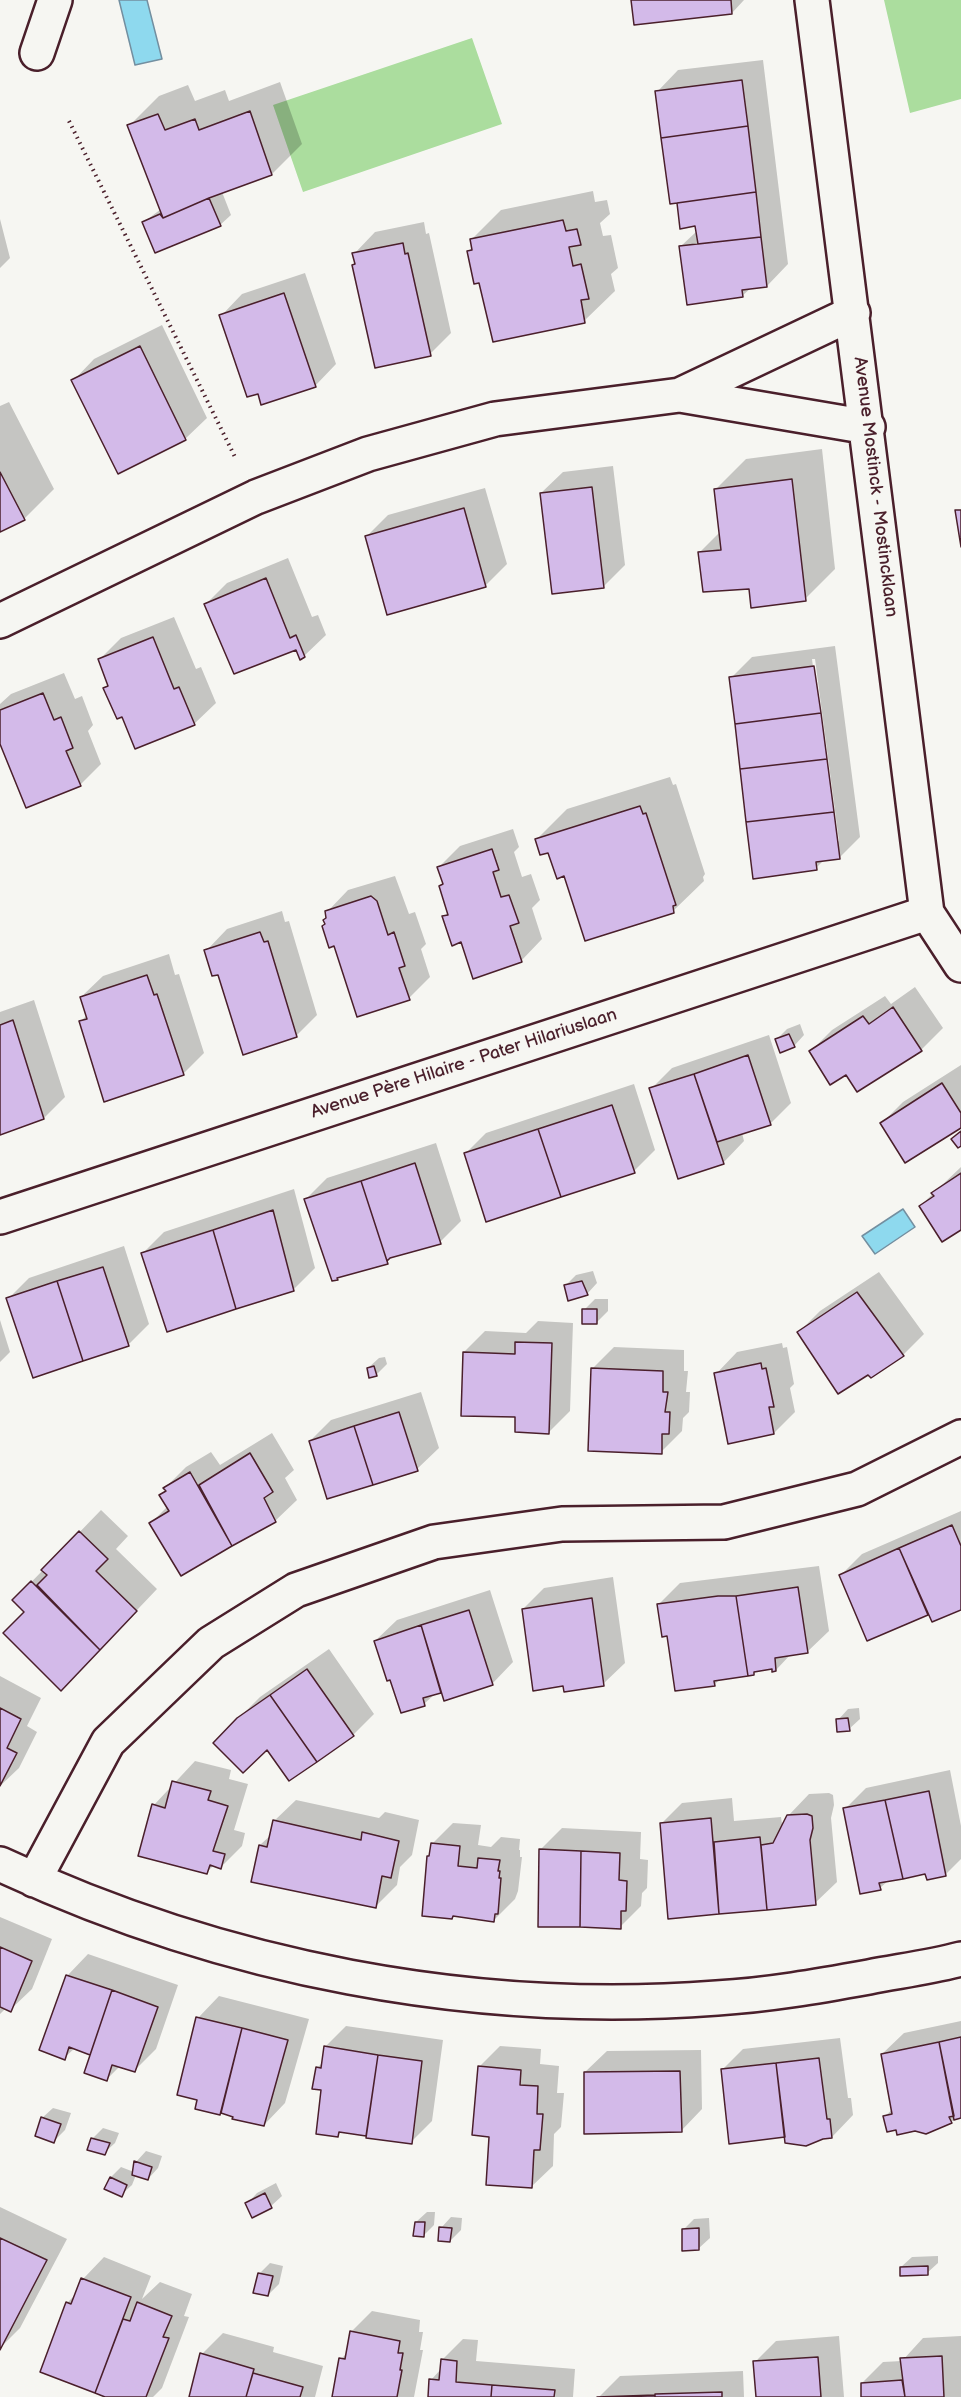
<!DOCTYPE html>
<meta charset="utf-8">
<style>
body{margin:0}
canvas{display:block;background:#f6f6f2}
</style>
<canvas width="961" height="2397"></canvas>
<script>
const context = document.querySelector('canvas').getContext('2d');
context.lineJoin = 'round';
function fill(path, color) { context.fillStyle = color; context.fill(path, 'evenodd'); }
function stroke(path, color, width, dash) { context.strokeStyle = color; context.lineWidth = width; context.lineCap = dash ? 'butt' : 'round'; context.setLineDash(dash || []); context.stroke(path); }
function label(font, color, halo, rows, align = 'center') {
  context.font = font + ' "Balsamiq Sans",sans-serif'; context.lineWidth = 4.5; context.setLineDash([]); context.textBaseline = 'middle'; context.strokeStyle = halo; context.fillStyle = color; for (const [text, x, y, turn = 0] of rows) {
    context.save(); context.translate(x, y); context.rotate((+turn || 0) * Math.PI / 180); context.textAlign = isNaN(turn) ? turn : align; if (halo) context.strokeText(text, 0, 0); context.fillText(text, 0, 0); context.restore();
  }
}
const green = new Path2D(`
 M884 0H961V99L910 113Z
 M472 38 502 124 303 192 273 105Z`);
const water = new Path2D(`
 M119 0H147L162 59 135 65Z
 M903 1209 915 1227 875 1254 862 1236Z`);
const shadow = new Path2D(`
 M632 0H744L732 13Z
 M763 60 788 264 767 286 751 288 742 296 680 247 697 231 657 92 678 70Z
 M280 82 302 144 272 174 222 192 231 215 220 225 144 222 161 209 129 126 159 96 188 85 195 101 225 90 229 101Z
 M593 191 595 202 607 200 610 214 600 223 603 236 611 235 618 268 611 274 615 291 584 321 481 281 468 251 473 247 471 240 501 210Z
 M0 219 10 258 0 268Z
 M424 222 426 234 429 233 451 333 430 354 356 263 354 254 375 232Z
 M305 273 336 364 315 386 258 392 221 316 242 294Z
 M162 325 207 418 185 439 73 381 94 359Z
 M9 402 54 489 24 519 0 531V406Z
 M822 449 835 569 805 599 750 587 699 553 720 532 716 489 746 459Z
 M613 466 625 565 603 587 541 493 563 472Z
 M485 488 507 564 486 585 388 613 366 537 388 515Z
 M288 558 312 617 318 615 326 635 304 656 297 648 206 604 227 583Z
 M174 617 196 669 201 667 216 703 194 724 123 715 105 688 109 684 100 659 121 638Z
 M835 646 860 837 839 858 824 860 816 868 731 678 752 657ZM812 659H815L839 841 836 844Z
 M64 673 75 699 82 696 93 725 88 731 101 764 80 785 0 740V704L11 694Z
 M670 777 673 785 676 784 705 874 703 877 704 881 673 911 565 874 549 851 537 839 567 809Z
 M513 829 519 847 514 852 522 877 531 874 540 900 532 908 542 939 521 961 462 940 444 917 448 912 440 886 444 883 439 867 460 846Z
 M395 876 409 914 415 912 426 944 421 949 430 977 409 998 335 944 326 923 327 912 348 890Z
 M282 911 285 922 289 921 317 1015 296 1036 219 973 206 951 227 929Z
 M169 954 175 975 179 974 204 1053 183 1074 80 1022 87 1015 81 997 103 976Z
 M915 987 943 1028 921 1050 858 1090 847 1073 810 1052 832 1030 885 996 891 1004Z
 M34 1000 65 1097 44 1118 0 1133V1012Z
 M800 1024 804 1035 794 1046 777 1039 787 1029Z
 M769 1035 791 1103 770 1124 742 1133 744 1141 723 1163 651 1089 672 1068Z
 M961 1065V1126L882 1123 903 1102Z
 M634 1084 655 1150 634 1171 465 1154 486 1133Z
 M436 1143 461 1221 440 1242 393 1256 387 1262 340 1275 337 1279 306 1199 327 1178Z
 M961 1167V1228L920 1206Z
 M294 1189 315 1268 293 1290 143 1253 164 1232Z
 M124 1246 149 1324 128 1345 8 1299 29 1278Z
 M593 1271 597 1283 587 1294 565 1286 576 1275Z
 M879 1272 924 1334 903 1355 799 1332 820 1311Z
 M595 1299H608V1311L597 1322 584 1310Z
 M0 1320 10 1352 0 1362Z
 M538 1321 573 1323 570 1411 549 1432 517 1416 464 1352 485 1331 526 1333Z
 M782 1343 783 1348 787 1347 794 1384 790 1388 795 1412 774 1433 716 1374 737 1352Z
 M614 1347 684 1350V1371H688L686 1392H690L689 1412 683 1418 682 1431 661 1452 592 1369Z
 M385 1357 387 1364 376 1375 368 1368 379 1358Z
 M421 1392 439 1448 417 1469 310 1441 331 1420Z
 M272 1433 294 1470 285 1478 297 1500 275 1521 181 1574 151 1523 168 1506 161 1495 167 1490 165 1488 186 1467 211 1452 220 1465Z
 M101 1510 128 1536 116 1549 157 1589 82 1668 14 1600Z
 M961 1511V1608L929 1613 868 1639 841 1575 862 1554Z
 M819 1566 829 1631 807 1652 791 1654 776 1670 774 1668 721 1678 715 1684 676 1689 668 1635 659 1604 680 1583Z
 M613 1577 625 1663 603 1684 564 1685 523 1609 544 1588Z
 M490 1590 513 1662 492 1684 443 1690 436 1693 424 1704 391 1678 375 1641 397 1620Z
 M329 1649 374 1714 353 1735 268 1748 238 1719 260 1697Z
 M0 1676 41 1698 27 1726 37 1732 19 1768 0 1786Z
 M859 1708 860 1719 849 1729 838 1720 848 1709Z
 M195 1761 231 1770 229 1779 248 1784 234 1830 245 1833 242 1846 221 1867 214 1865 207 1872 154 1805Z
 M950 1770 961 1826V1859L945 1875 926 1873 889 1880 880 1888 845 1809 866 1788Z
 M829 1793 833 1795 834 1805 831 1818 837 1882 815 1903 669 1918 661 1824 682 1803 732 1798 734 1821 781 1817 782 1824H784L788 1816 809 1794Z
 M296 1800 379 1818 385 1812 419 1820 412 1855 400 1867 397 1885 375 1907 260 1845 272 1834 274 1821Z
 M453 1823 481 1825 478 1845 491 1847 501 1837 520 1839 519 1850H520V1857H522L518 1891 515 1899 493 1921 454 1915 452 1918 428 1856 431 1854 432 1844Z
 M562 1828 641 1832 640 1859 648 1860 647 1888 642 1893 641 1906 620 1927 540 1850Z
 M0 1917 52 1939 32 1989 10 2010 6 2008 0 2014Z
 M88 1954 178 1985 156 2049 134 2071 120 2066 106 2080 92 2054 75 2048 64 2058 67 1976Z
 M219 1996 309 2019 285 2103 264 2125 221 2112 220 2114 199 2099 198 2018Z
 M961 2021V2117L926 2133 915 2129 897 2128 885 2116 893 2109 882 2054 904 2033Z
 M346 2026 443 2040 432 2121 411 2142 342 2131 337 2136 317 2068 323 2062 325 2047Z
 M840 2038 848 2098H851L853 2115 832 2137 786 2136 722 2070 743 2049Z
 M500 2046 541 2049 540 2064 559 2066 557 2093H564L561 2127 554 2134 553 2166 531 2187 479 2067Z
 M701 2050 702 2109 681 2131 585 2072 607 2051Z
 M53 2108 71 2113 65 2130 54 2141 42 2118Z
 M103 2128 119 2133 115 2143 104 2153 92 2139Z
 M146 2151 162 2156 158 2168 148 2179 136 2175 132 2185 121 2195 111 2177 121 2167 134 2172 136 2162Z
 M276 2183 282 2196 271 2206 247 2204 257 2193Z
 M0 2207 67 2239 20 2328 0 2348Z
 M427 2212H435L434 2225 423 2236 416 2222Z
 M451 2217 462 2218 461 2230 450 2241 441 2228Z
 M709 2218 710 2238 699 2248 683 2230 694 2219Z
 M938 2256V2263L927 2273 901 2267 912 2257Z
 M104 2257 151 2276 142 2299 160 2282 192 2294 184 2316 189 2317 162 2388 153 2397H109L42 2371 68 2302 77 2293 83 2279Z
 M270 2263 283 2266 279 2284 268 2295 260 2273Z
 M372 2311 420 2320 419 2332H423L420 2350H423L414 2397H334L341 2359 347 2353 351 2332Z
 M223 2333 274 2347 273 2352 323 2366 315 2397H191L202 2354Z
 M839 2336 844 2397H757L755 2362 776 2341Z
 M961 2336V2397H863L862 2383 883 2362 902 2361 923 2338Z
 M463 2339 478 2340 476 2361 575 2369 573 2397H430L431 2380 441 2369 442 2360Z
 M743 2371 744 2397H599L620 2376Z`);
const building = new Path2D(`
 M631 0H731L732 14 634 25Z
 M742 80 748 126 661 138 655 91Z
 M250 111 272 175 209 198 163 218 127 125 158 114 165 130 195 119 199 130Z
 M748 126 756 192 670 204 661 138Z
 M756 192 761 237 698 244 695 226 680 229 677 203Z
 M209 198 221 226 155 253 142 222 160 214 163 218Z
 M563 220 566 231 577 229 581 245 569 247 573 266 581 264 589 299 581 300 585 323 493 342 479 283 474 284 467 251 472 250 470 239Z
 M761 237 767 287 742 290 743 297 687 305 679 246Z
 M403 243 405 254 408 253 431 356 375 368 352 265 355 264 352 253Z
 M284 293 316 387 261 405 258 394 247 397 219 315Z
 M140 346 186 440 118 474 71 380Z
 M0 472 25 520 0 532Z
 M792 479 806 601 751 608 749 589 703 592 698 552 721 550 714 489Z
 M592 487 604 588 552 594 540 493Z
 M464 508 486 587 387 615 365 536Z
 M955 510H961V547Z
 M266 578 290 638 296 635 305 657 300 660 296 650 234 674 204 604Z
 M153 637 174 689 179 687 195 725 135 749 122 717 117 719 103 688 108 686 98 659Z
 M814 666 821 713 735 724 729 677Z
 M43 693 54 720 61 717 73 748 66 751 81 786 26 808 0 744V710Z
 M821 713 827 759 740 769 735 724Z
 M827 759 834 812 746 822 740 769Z
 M640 806 643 814 646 813 676 905 673 906 674 913 585 941 564 876 557 879 548 853 540 855 535 839Z
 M834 812 840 859 816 862 817 870 753 879 746 822Z
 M492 849 499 870 493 872 501 897 509 895 519 923 510 926 522 962 473 979 461 942 452 946 442 916 448 915 439 886 443 884 437 867Z
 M371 896 377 901 388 935 394 932 405 966 399 968 410 1000 357 1017 334 946 329 948 322 926 325 924 323 920 326 918 325 911Z
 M260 932 264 942 268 941 297 1037 243 1055 218 975 212 976 204 950Z
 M147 975 154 995 157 994 184 1075 104 1102 79 1021 87 1019 80 997Z
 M893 1007 922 1051 857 1092 846 1075 830 1085 809 1051 863 1016 869 1024Z
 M13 1020 44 1119 0 1135V1025Z
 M789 1034 795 1047 780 1053 775 1039Z
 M748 1055 771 1125 717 1142 694 1074Z
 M694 1074 724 1164 678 1179 649 1088Z
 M942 1083 961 1113V1128L905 1163 880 1123Z
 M612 1105 635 1173 561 1197 538 1129Z
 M538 1129 561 1197 486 1222 464 1153Z
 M961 1131V1146L958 1148 951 1139Z
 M415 1163 441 1244 390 1258 387 1261 361 1181Z
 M961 1173V1230L942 1242 919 1206 934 1196 931 1193Z
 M361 1181 388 1264 337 1278 338 1280 332 1281 304 1199Z
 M273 1210 294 1291 236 1309 213 1230Z
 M213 1230 236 1309 167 1332 141 1253Z
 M103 1267 129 1346 83 1361 57 1281Z
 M57 1281 83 1361 33 1378 6 1298Z
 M582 1281 588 1295 568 1301 564 1285Z
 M857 1292 904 1356 871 1378 868 1375 838 1394 797 1332Z
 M582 1309H597V1324H582Z
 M515 1342 552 1343 549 1434 515 1432V1417L461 1416 463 1352 515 1354Z
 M761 1363 762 1369 766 1368 774 1407H769L774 1434 728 1444 714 1373Z
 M374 1366 377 1376 369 1378 367 1368Z
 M591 1368 663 1371V1392H668L665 1412H670L669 1434H662V1454L588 1451Z
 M399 1412 418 1471 373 1485 354 1426Z
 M354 1426 373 1485 327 1499 309 1441Z
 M250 1453 273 1492 264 1498 276 1522 232 1546 199 1485Z
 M190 1472 232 1546 181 1576 149 1523 169 1511 159 1495 166 1491 163 1488Z
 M952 1525 961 1546V1610L932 1622 899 1548Z
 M79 1531 108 1559 96 1571 137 1611 100 1650 37 1585 47 1575 41 1570Z
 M899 1548 928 1615 867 1641 839 1575Z
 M31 1581 100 1650 61 1691 3 1633 24 1612 12 1600Z
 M798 1587 808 1653 775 1658 776 1671 772 1672V1669L754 1672V1675L748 1676 736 1596Z
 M718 1596H736L748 1676 714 1681 715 1686 675 1691 667 1636 662 1637 657 1604Z
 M592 1598 604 1686 564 1692 563 1686 533 1691 522 1609Z
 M469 1610 493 1685 444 1701 421 1625Z
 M421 1625 441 1693 423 1698 425 1706 401 1713 390 1680 387 1681 374 1641Z
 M307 1669 354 1736 317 1762 270 1695Z
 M270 1695 317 1762 289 1781 267 1750 243 1773 213 1743 237 1718Z
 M0 1708 21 1719 7 1748 17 1753 0 1786Z
 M848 1718 850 1731 837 1732 836 1719Z
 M172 1781 211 1791 208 1800 228 1806 213 1851 225 1854 221 1869 210 1865 207 1874 138 1856 152 1804 165 1808Z
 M929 1791 946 1876 927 1880 925 1874 903 1879 885 1800Z
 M885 1800 903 1879 879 1883 881 1890 860 1894 843 1808Z
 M807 1814 812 1816 813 1828 810 1840 816 1905 767 1910 761 1845 773 1843 787 1815Z
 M711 1818 719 1914 668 1919 660 1823Z
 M273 1820 361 1840 362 1832 399 1841 391 1878 382 1876 376 1908 251 1882 259 1845 267 1847Z
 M760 1837 767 1910 719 1914 714 1842Z
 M431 1843 460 1846 458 1866 477 1868 478 1858 500 1860 498 1871H500L499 1878H501L498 1914H495L494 1922 453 1916 452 1919 422 1916 427 1856H429Z
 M539 1849 581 1851 580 1927H538Z
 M581 1851 620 1853 619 1880 627 1881 626 1911H621V1929L580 1927Z
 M0 1947 32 1961 11 2012 0 2007Z
 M66 1975 112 1990 90 2055 69 2047 65 2060 39 2050Z
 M112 1990 158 2007 135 2072 112 2065 107 2081 84 2073Z
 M196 2017 242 2028 220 2115 195 2109 197 2100 177 2095Z
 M242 2028 288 2040 264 2126 232 2119 233 2117 221 2113Z
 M961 2037V2118L954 2120 939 2042Z
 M939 2042 954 2116 949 2117 952 2123 926 2134 915 2131 897 2135 896 2130 887 2132 883 2116 892 2114 881 2054Z
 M324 2046 378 2055 366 2136 339 2132 338 2137 316 2134 321 2090 312 2089 316 2067 321 2068Z
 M378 2055 422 2061 412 2144 366 2138Z
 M819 2058 827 2119H830L832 2138 823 2139 806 2146 785 2143 776 2063Z
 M776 2063 785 2137 729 2144 721 2069Z
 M478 2066 521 2070 520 2085 538 2086 537 2114H543L540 2150H534L532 2188 486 2185 489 2137 472 2135Z
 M680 2071 682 2132 584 2134V2072Z
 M41 2117 61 2124 54 2143 35 2136Z
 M91 2138 110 2143 105 2155 87 2150Z
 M134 2161 152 2167 148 2180 132 2175Z
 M110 2177 127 2185 122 2197 104 2189Z
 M265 2193 272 2208 252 2218 245 2203Z
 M415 2222H425L424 2237 413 2236Z
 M439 2227 452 2228 450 2242 438 2241Z
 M699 2228V2250L682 2251V2229Z
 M0 2238 47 2260 0 2350Z
 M928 2266V2275L900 2276V2267Z
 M258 2273 273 2276 268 2296 253 2293Z
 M81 2278 131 2297 95 2393 40 2372 66 2302 71 2304Z
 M137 2302 172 2316 163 2337 169 2338 146 2397H105L95 2393 123 2319 130 2321Z
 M350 2331 400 2341 398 2353H403L400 2370H402L397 2397H332L339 2358 345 2359Z
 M200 2353 254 2369 246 2397H189Z
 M942 2356 944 2397H905L900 2358Z
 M818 2357 821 2397H756L753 2361Z
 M441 2359 457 2361 456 2382 492 2385 491 2397H428L429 2379 439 2380Z
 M253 2373 303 2387 300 2397H246Z
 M902 2380 905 2397H861V2383Z
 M492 2385 555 2390 554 2397H491Z
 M722 2392V2397H655V2394Z
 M655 2395V2397H597Z`);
const path = new Path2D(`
 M69 121 235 457`);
const minor = new Path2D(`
 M812 0 927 913 961 965
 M37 53 55 0
 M680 395 853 313
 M0 621 256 497 368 454 495 419 680 395 868 427
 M0 1217 927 913
 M0 1864C222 1968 472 2017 717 1998 768 1995 819 1986 869 1977 900 1971 931 1967 961 1959
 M34 1880 108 1742 211 1643 296 1590 434 1542 562 1524 724 1522 857 1489 961 1437`);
const streetNames = [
 ["Avenue Mostinck - Mostincklaan",875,487,83],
 ["Avenue Père Hilaire - Pater Hilariuslaan",464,1064,-18]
];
fill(green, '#abdd9e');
fill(water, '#8ed9ee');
stroke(water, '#738fa0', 1.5);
fill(shadow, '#0003');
fill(building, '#d3bae9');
stroke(building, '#4a1f2b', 1.5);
stroke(minor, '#4a1f2b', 38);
stroke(path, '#4a1f2b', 4, [1.5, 4.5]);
stroke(minor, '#f6f6f2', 33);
label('18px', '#4a1f2b', '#f6f6f2', streetNames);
</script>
